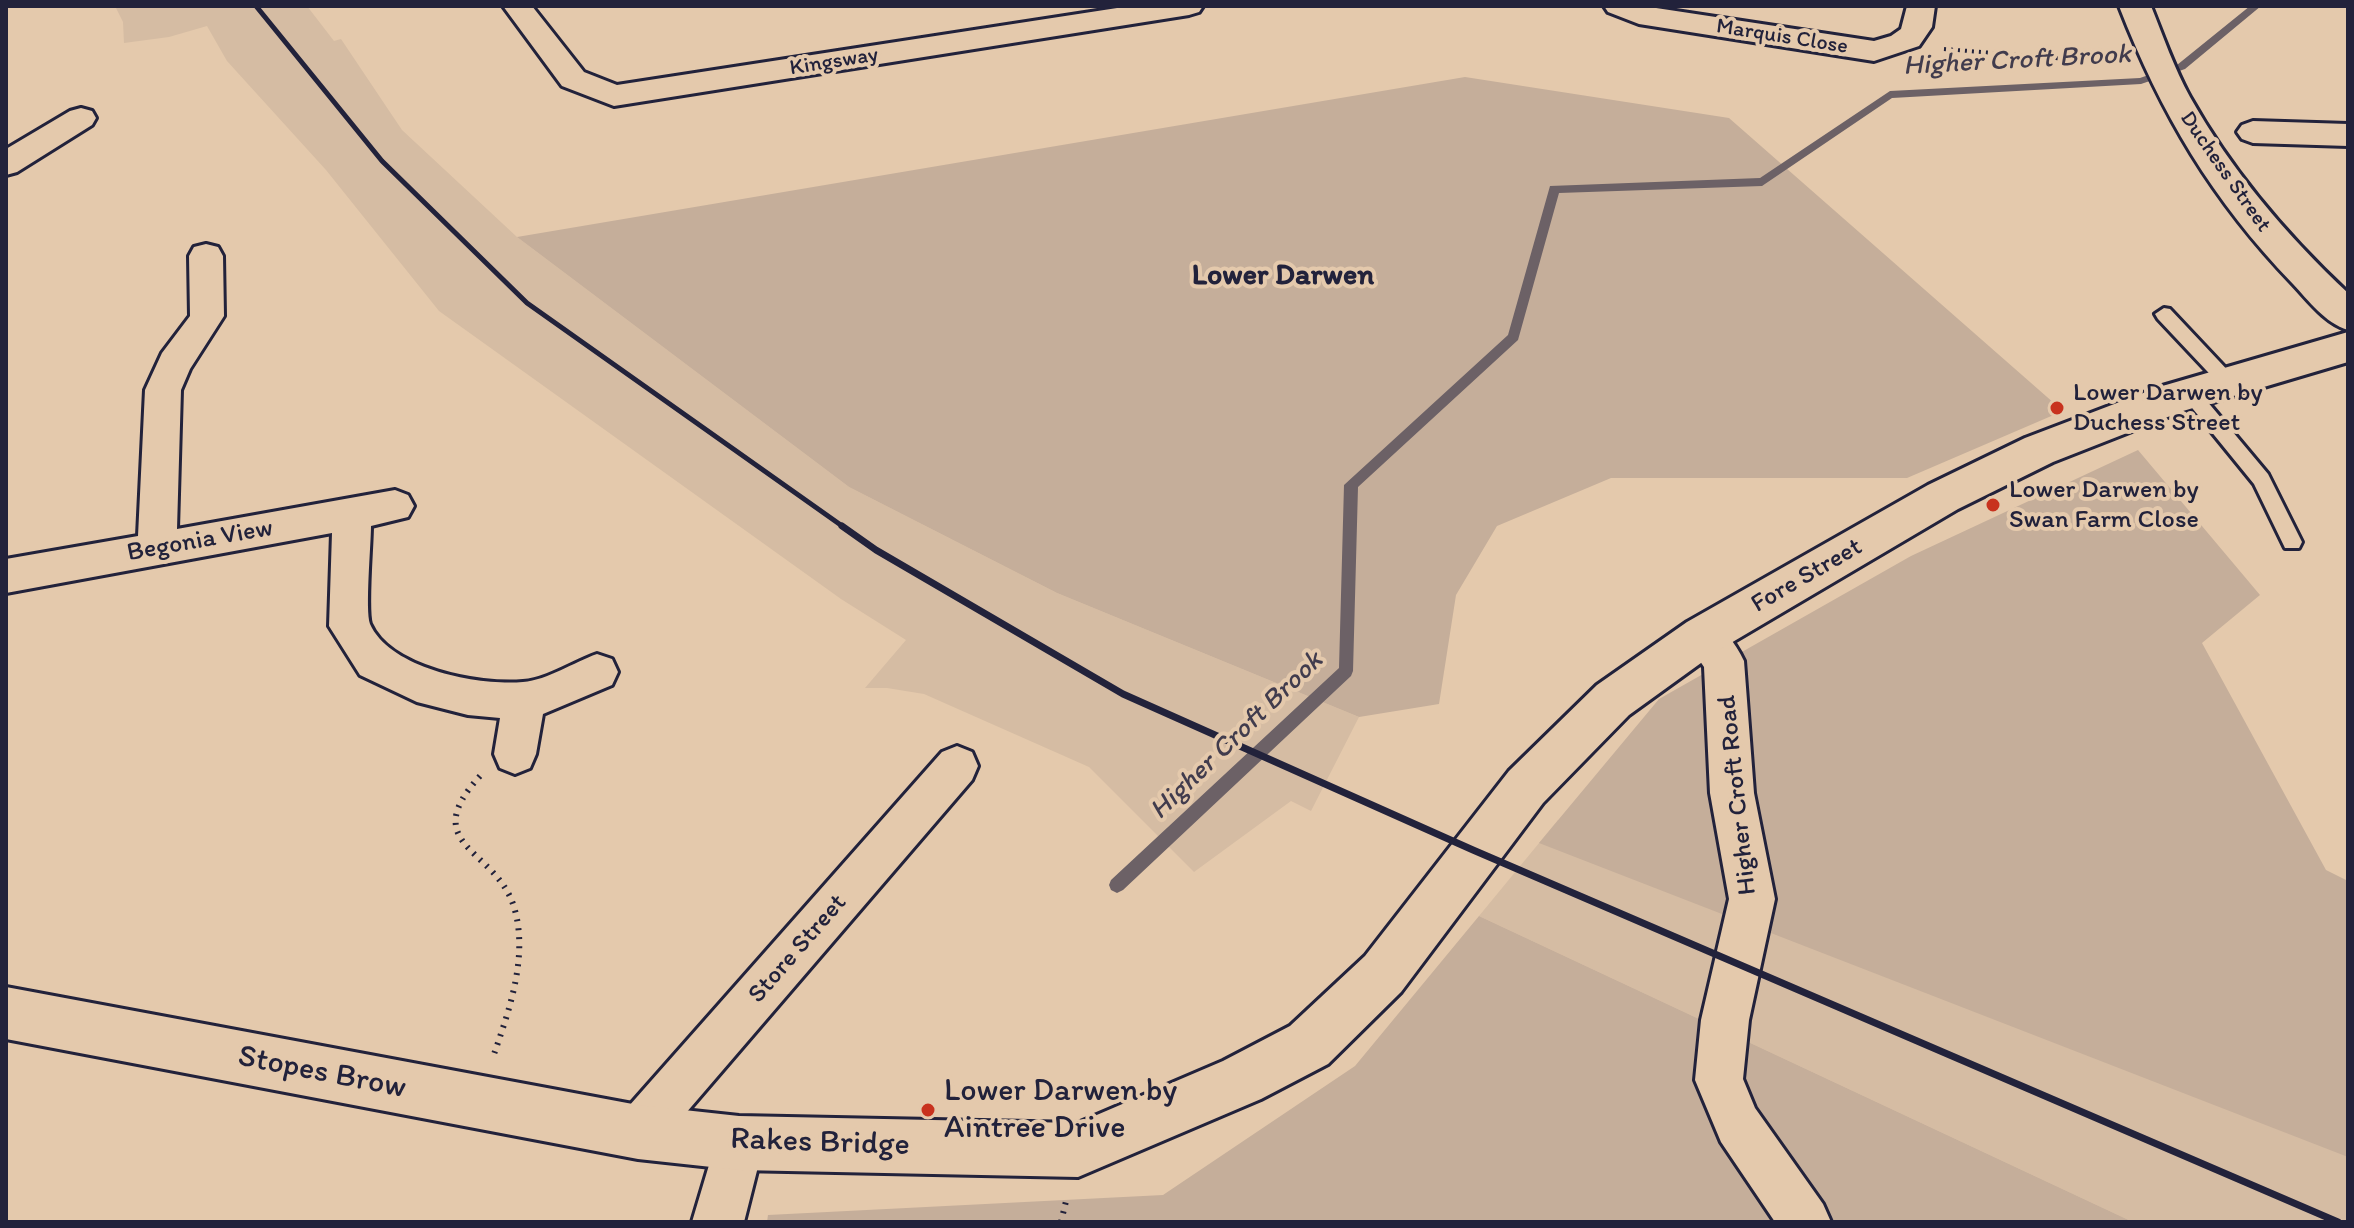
<!DOCTYPE html>
<style>
body{margin:0}
#map{position:relative;width:2354px;height:1228px;overflow:hidden;background:#e4c9ac;font-family:Itim,sans-serif}
canvas{display:block}
.frame{position:absolute;inset:0;border:8px solid #22223b;pointer-events:none}
</style>
<div id="map">
<canvas width="2354" height="1228"></canvas>
<div class="frame"></div>
</div>
<script>
const context = document.querySelector('canvas').getContext('2d');
context.lineJoin = 'round';
function fill(path, color) { context.fillStyle = color; context.fill(path, 'evenodd'); }
function stroke(path, color, width, dash) { context.strokeStyle = color; context.lineWidth = width; context.lineCap = dash ? 'butt' : 'round'; context.setLineDash(dash || []); context.stroke(path); }
function label(font, color, halo, rows, align = 'center') {
  context.font = font + ' Itim,sans-serif'; context.lineWidth = 8; context.setLineDash([]); context.textBaseline = 'middle'; context.strokeStyle = halo; context.fillStyle = color; for (const [text, x, y, turn = 0] of rows) {
    context.save(); context.translate(x, y); context.rotate((+turn || 0) * Math.PI / 180); context.textAlign = isNaN(turn) ? turn : align; if (halo) context.strokeText(text, 0, 0); context.fillText(text, 0, 0); context.restore();
  }
}
const built = new Path2D(`
 M115 6H307L334 41 341 39 402 130 517 237 849 487 1057 593 1359 717 1311 811 1291 801 1194 872 1089 767 924 694 887 688H865L906 640 841 599 439 311 326 170 227 61 207 26 169 37 124 43 123 22Z
 M1558 820 2348 1143V1222H2133L1479 916Z`);
const green = new Path2D(`
 M1465 77 1729 118 2063 411 1907 478H1611L1497 526 1456 595 1439 704 1359 717 1057 593 849 487 517 237Z
 M2138 450 2260 595 2202 643 2326 870 2348 881V1157L1539 843 1659 699 1911 556Z
 M1479 916 2133 1222H767L768 1215 1163 1195 1355 1066Z`);
const stream = new Path2D(`
 M2250 6H2261L2185 69 2141 84 1892 98 1762 186 1559 193 1518 340 1358 487 1353 671 1351 676 1123 890 1117 893 1111 890 1109 885 1111 880 1339 668 1344 485 1508 335 1550 186 1760 178 1890 91 2140 78 2177 65Z`);
const pathFar1 = new Path2D(`
 M1944 49 2117 63`);
const path = new Path2D(`
 M480 776C416 846 496 848 514 907 529 956 509 1011 493 1057
 M1061 1222 1067 1197`);
const lane = new Path2D(`
 M2164 308 2170 309 2234 377 2237 382 2234 387H2222L2158 319 2155 314Z
 M2190 386 2196 388 2268 474 2302 542 2299 548H2285L2254 484 2184 398 2181 393Z`);
const street = new Path2D(`
 M503 6H532L584 72 617 85 1130 6H1203L1199 12 1189 15 614 106 562 86Z
 M1604 6H1643L1874 41 1891 36 1901 29 1907 6H1935L1932 27 1919 46 1874 61 1639 24 1608 12Z
 M81 108 92 111 96 118 92 125 17 172 6 175V149L70 111Z
 M2253 121 2348 124V146L2253 143 2242 139 2237 132 2242 125Z
 M206 244 218 247 223 256 224 316 190 369 181 390 177 529 395 490 408 495 414 506 408 517 371 526C371 545 365 610 370 624 390 669 479 686 523 682 548 680 574 662 597 654L612 659 618 672 612 685 543 714 536 754 530 768 515 774 500 768 494 754 500 718 468 715 417 702 360 675 329 626 332 533 6 593V559L138 536 145 390 162 353 190 316 189 256 194 247Z
 M1703 618C1723 626 1735 642 1744 661L1754 793 1775 899 1749 1020 1743 1079 1755 1108 1823 1204 1831 1222H1775L1721 1142 1695 1080 1701 1020 1729 899 1710 793 1704 667 1683 636 1689 624Z
 M957 746 972 752 978 766 972 780 655 1149 638 1157 621 1149 613 1132 621 1115 942 752Z
 M739 1118 757 1125 764 1143 744 1222H692L721 1125Z`);
const secondary = new Path2D(`
 M2119 6H2151C2163 36 2174 68 2190 97 2231 170 2287 236 2348 293V330C2325 323 2309 301 2293 284 2212 200 2161 114 2119 6Z
 M2348 332V362L2183 411 2053 462 1958 509 1719 650 1629 715 1543 803 1401 992 1328 1064 1261 1099 1078 1177 739 1170 638 1159 6 1039V987L638 1105 739 1116 1078 1123 1223 1061 1290 1026 1365 956 1509 771 1597 685 1687 622 1928 485 2025 438 2159 387Z`);
const railFar1 = new Path2D(`
 M256 6 382 161 527 303 845 528`);
const rail = new Path2D(`
 M842 526 876 550 1123 694 1473 850 2338 1222`);
const markers = [
 [2057,408,8,"#c8321e"],
 [1993,505,8,"#c8321e"],
 [928,1110,8,"#c8321e"]
];
const farStreetnames = [
 ["Marquis Close",1782,37,9],
 ["Kingsway",834,62,-9],
 ["Duchess Street",2225,172,55]
];
const poiNames = [
 ["Lower Darwen by",2073,393],
 ["Duchess Street",2073,423],
 ["Lower Darwen by",2009,490],
 ["Swan Farm Close",2009,520]
];
const streetNames = [
 ["Begonia View",200,541,-10],
 ["Fore Street",1807,576,-30],
 ["Higher Croft Road",1738,795,-96],
 ["Store Street",798,949,-49]
];
const waterNames = [
 ["Higher Croft Brook",2017,61,-3],
 ["Higher Croft Brook",1237,736,-44]
];
const quarterNames = [
 ["Lower Darwen",1283,276]
];
const nearStreetnames = [
 ["Stopes Brow",322,1073,11],
 ["Rakes Bridge",820,1143,2]
];
const nearPoinames = [
 ["Lower Darwen by",944,1092],
 ["Aintree Drive",944,1129]
];
fill(built, '#d5bca3');
fill(green, '#c5ae9a');
fill(stream, '#6c6166');
stroke(lane, '#22223b', 6);
stroke(street, '#22223b', 6);
stroke(secondary, '#22223b', 6);
stroke(pathFar1, '#22223b', 4, [2, 5]);
stroke(path, '#22223b', 6, [2, 7]);
fill(lane, '#e4c9ac');
fill(street, '#e4c9ac');
fill(secondary, '#e4c9ac');
stroke(railFar1, '#22223b', 5);
stroke(rail, '#22223b', 7);
for (const [x, y, r, color] of markers) { const dot = new Path2D(); dot.arc(x, y, r, 0, 2 * Math.PI); context.fillStyle = color; context.fill(dot); stroke(dot, '#e4c9ac', 3); }
label('22px', '#22223b', '#e4c9ac', farStreetnames);
label('26px', '#22223b', '#e4c9ac', poiNames, 'left');
label('26px', '#22223b', '#e4c9ac', streetNames);
label('italic 28px', '#413c4d', '#e4c9ac', waterNames);
label('bold 30px', '#22223b', '#e4c9ac', quarterNames);
label('32px', '#22223b', '#e4c9ac', nearStreetnames);
label('32px', '#22223b', '#e4c9ac', nearPoinames, 'left');
</script>
